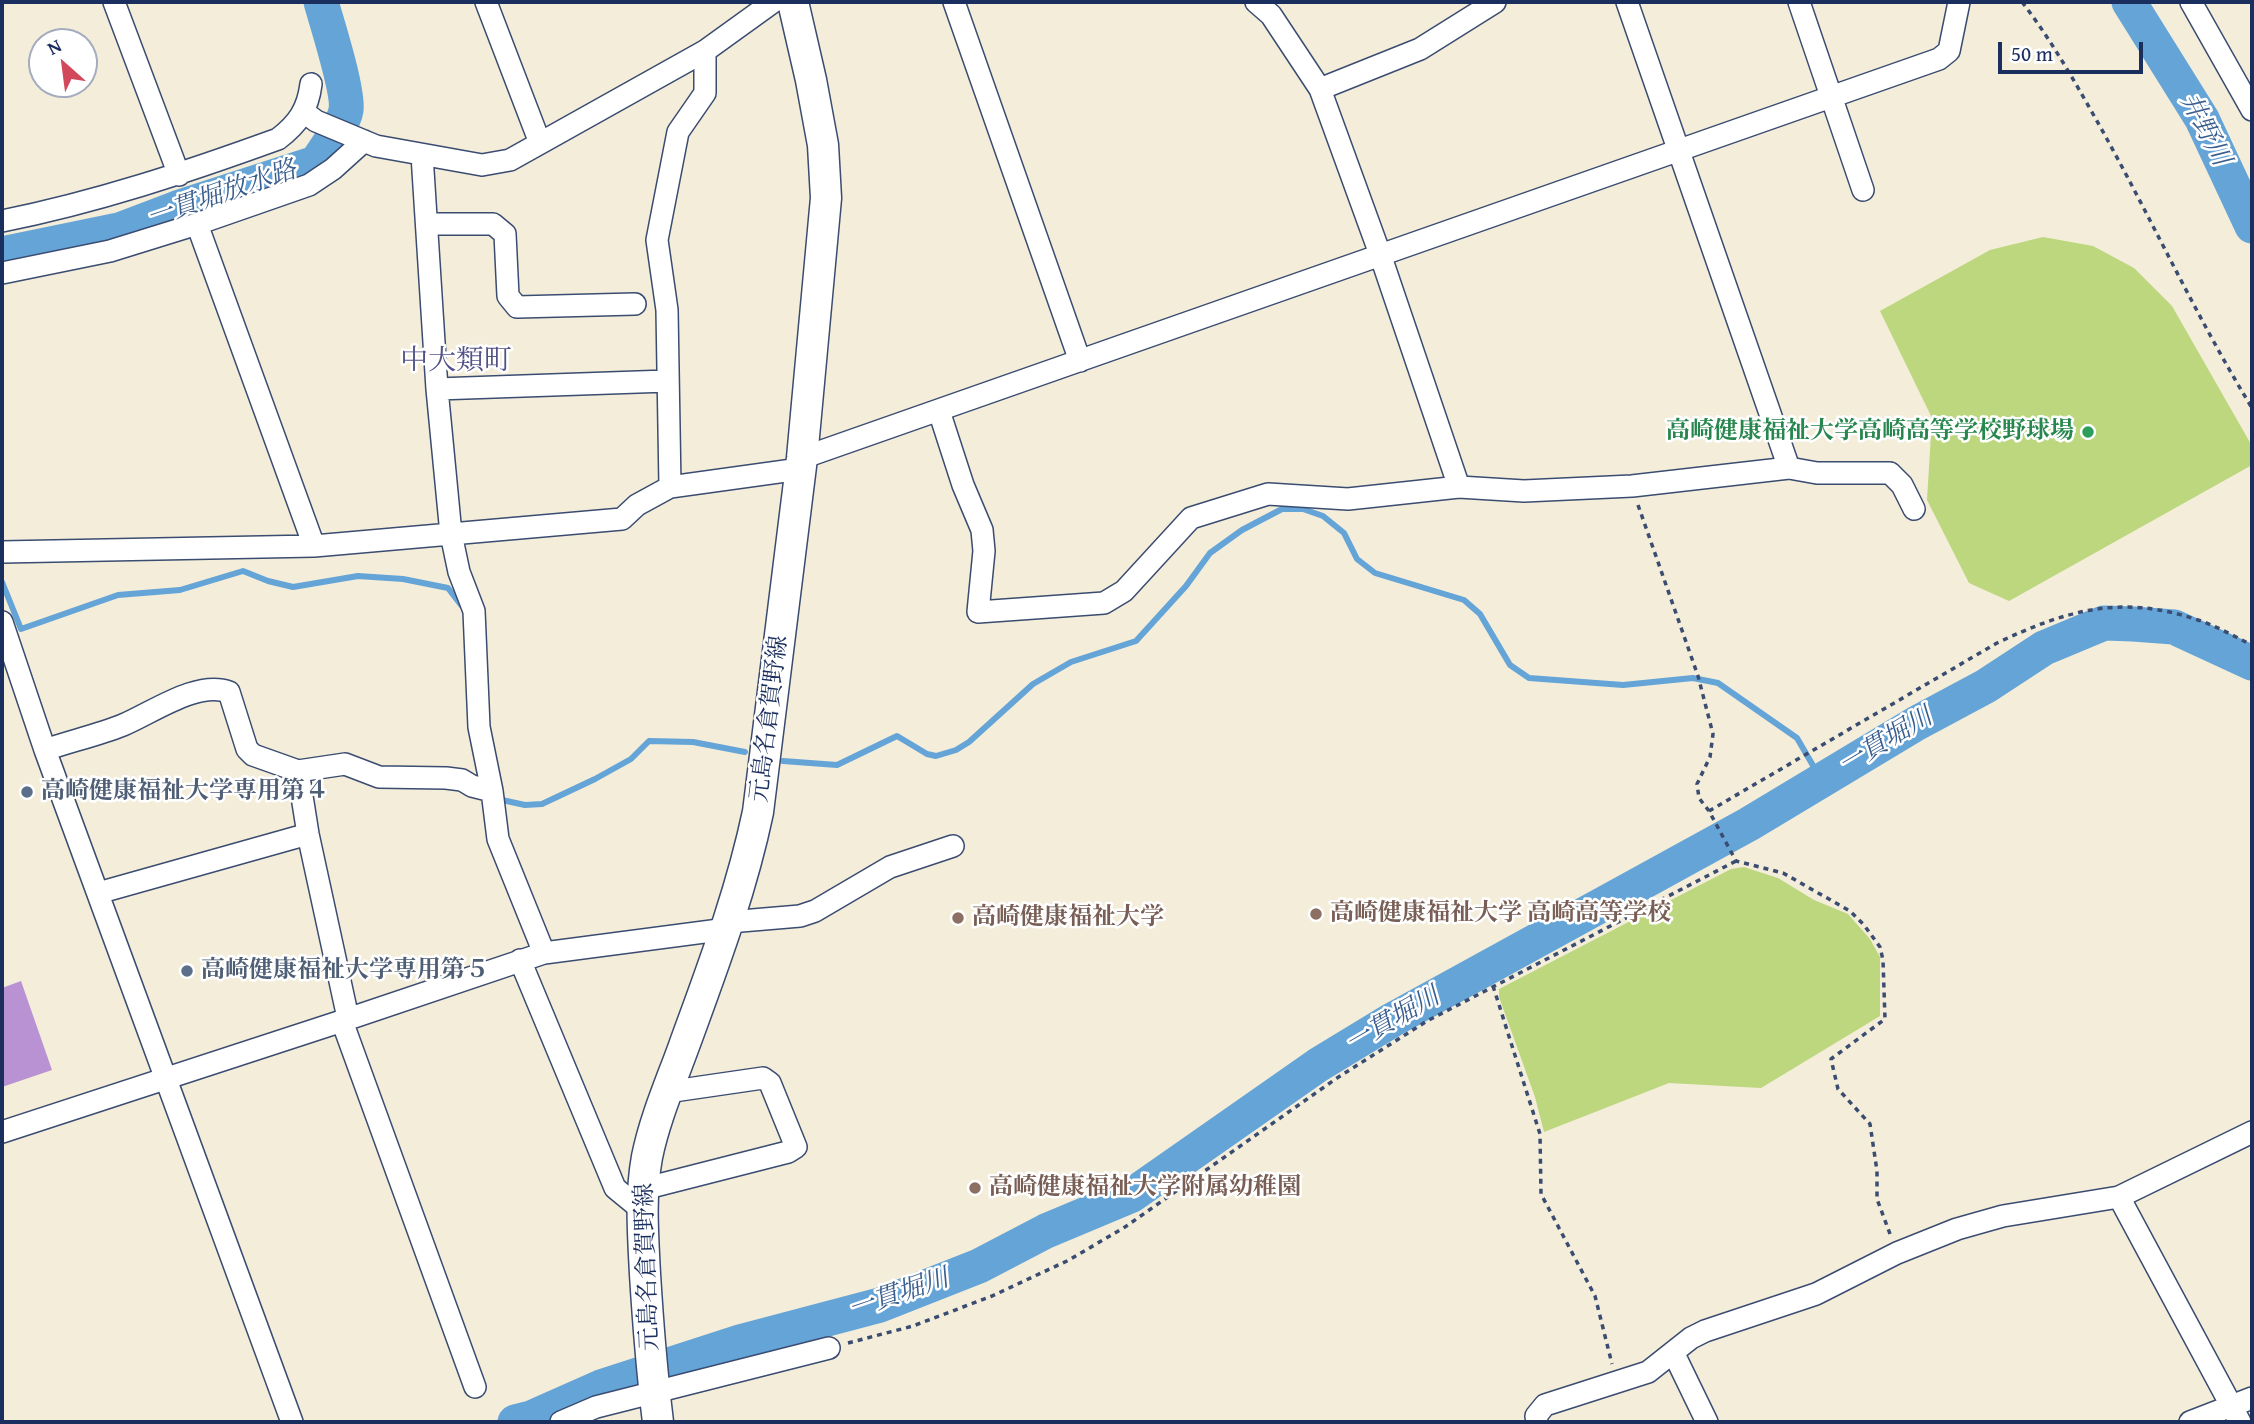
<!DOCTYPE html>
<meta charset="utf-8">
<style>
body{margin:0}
#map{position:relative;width:2254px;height:1424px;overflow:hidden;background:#f3edda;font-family:"Gentium Book Plus",serif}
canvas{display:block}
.frame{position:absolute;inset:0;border:4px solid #1b2f5e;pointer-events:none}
.north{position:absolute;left:28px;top:28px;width:70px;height:70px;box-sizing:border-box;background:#fff;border:2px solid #a4acbf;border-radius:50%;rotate:332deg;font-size:19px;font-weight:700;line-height:28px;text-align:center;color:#1b2f5e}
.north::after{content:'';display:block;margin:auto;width:24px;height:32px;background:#d1495b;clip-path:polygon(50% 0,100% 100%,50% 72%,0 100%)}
.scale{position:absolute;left:1998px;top:42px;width:145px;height:32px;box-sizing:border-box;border:4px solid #1b2f5e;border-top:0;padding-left:9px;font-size:21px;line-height:24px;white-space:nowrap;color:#1b2f5e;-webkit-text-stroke:5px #fff;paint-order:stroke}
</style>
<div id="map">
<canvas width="2254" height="1424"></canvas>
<div class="frame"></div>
<div class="north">N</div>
<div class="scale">50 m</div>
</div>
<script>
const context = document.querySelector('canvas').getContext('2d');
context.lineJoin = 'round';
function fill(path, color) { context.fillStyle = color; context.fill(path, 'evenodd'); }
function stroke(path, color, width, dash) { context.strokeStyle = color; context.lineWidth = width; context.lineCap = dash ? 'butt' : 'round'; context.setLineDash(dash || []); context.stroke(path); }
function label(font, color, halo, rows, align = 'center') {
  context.font = font + ' "Gentium Book Plus","Noto Serif JP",serif'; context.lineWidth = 5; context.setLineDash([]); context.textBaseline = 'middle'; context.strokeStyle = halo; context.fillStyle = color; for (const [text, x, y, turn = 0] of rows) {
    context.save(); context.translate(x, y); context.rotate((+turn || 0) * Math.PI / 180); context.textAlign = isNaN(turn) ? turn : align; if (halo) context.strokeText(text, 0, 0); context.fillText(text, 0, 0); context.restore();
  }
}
const green = new Path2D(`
 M2043 237 2093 246 2134 268 2172 306 2252 446V465L2009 601 1969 583 1927 500 1932 418 1880 311 1990 250Z
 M1744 867 1778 878 1814 900 1848 914 1870 939 1880 957V1016L1761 1088 1669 1083 1544 1132 1535 1097 1499 997V989L1731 869Z`);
const stream = new Path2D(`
 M2 582 21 629 118 595 180 590 243 571 268 581 293 587 358 576 403 579 448 588 461 605
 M783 761 837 765 897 736 927 754 936 756 956 750 969 742 1033 684 1071 662 1136 641 1186 586 1210 553 1242 530 1282 509H1303L1323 516 1344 533 1357 559 1375 573 1464 600 1480 614 1510 665 1529 678 1623 685 1693 678 1718 683 1797 738 1822 781
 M502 800 525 805 542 804 595 779 631 759 649 741 693 742 745 752`);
const river = new Path2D(`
 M2129 2 2202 119 2252 226
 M2 254 119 230 177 208 316 163C324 151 344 124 346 110 349 92 327 23 321 2
 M515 1422 531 1418 601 1387 740 1342 880 1305 979 1266 1046 1231 1132 1195 1318 1065 1392 1020 1749 824 1917 723 1986 686 2044 648 2104 623 2133 624 2174 627 2252 663`);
const building = new Path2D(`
 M21 981 52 1070 2 1087V988Z`);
const path = new Path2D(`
 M2022 2C2049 37 2071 75 2093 114 2148 211 2194 313 2252 408
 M1638 505 1698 676 1713 734 1710 757 1697 784 1699 798 1709 811 1736 861 1783 873 1850 911 1864 925 1880 947 1883 960 1885 1019 1831 1059 1838 1089 1870 1124 1877 1171V1199L1890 1234
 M1709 811 1997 643C2067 610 2121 594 2198 620 2217 626 2235 637 2252 645
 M1493 986 1540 1134 1541 1194 1595 1296 1612 1364
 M848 1343 913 1326 992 1296 1069 1260 1125 1227 1337 1078 1427 1021 1736 861`);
const street = new Path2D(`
 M114 2 179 175
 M486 2 540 143
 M954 2 1080 361
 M1256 2 1271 15 1320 89 1380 254 1459 487
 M1627 2 1789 468
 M1799 2 1863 190
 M2191 2 2252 110
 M1320 89 1420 49 1495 2
 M304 112 316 121 376 146 482 165 510 160 705 51 773 2
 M422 155 437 389 451 534 459 572 474 611 479 727 492 791 498 839 544 953
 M2 221C97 202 187 172 278 139 298 124 308 109 311 84
 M197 224 314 546
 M427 224H493L505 234 508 296 517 307 635 304
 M2 273 110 251 197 224 309 185 333 169 364 141
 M437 389 667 381
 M939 411 963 485 982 530 984 551 978 612 1104 603 1124 591 1191 518 1268 494 1348 499 1459 487 1524 491 1632 486 1789 468 1817 473H1890L1902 485 1914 509
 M802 458 1939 59 1949 51 1959 2
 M670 487 667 310 657 240 678 132 705 93V51
 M2 552 314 546 622 519 637 505 670 487 800 469
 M2 622 45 750 292 1422
 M45 750C71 741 98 735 123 725 152 713 197 680 229 692L247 749 253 755 298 771 345 764 379 777 446 778 462 780 472 786 492 791
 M298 771 308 834 348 1018
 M98 893 308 834
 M729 922 800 916 815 911 890 867 953 846
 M520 960 615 1188 643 1211
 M342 1021 475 1387
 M2 1132 342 1021 544 953 727 929
 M643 1189 788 1152 796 1147 770 1083 763 1078 667 1092
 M2119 1197 2240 1422
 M1674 1354 1707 1422
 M561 1422 596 1407 829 1348
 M1537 1422 1536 1416 1545 1405 1648 1372 1691 1338 1705 1331 1816 1294 1897 1253 1957 1229 2003 1216 2119 1197 2252 1132
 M2190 1422 2252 1398`);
const secondary = new Path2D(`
 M658 1422C652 1373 648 1323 645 1274 643 1235 640 1195 647 1157 655 1118 671 1082 684 1046 712 969 741 893 758 812L802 458 826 198 823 145 811 80 793 2`);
const markers = [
 [2088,432,7,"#2e9e5b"],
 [27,792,7,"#5c6f8a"],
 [1316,914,7,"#8d6e63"],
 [958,918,7,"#8d6e63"],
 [187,971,7,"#5c6f8a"],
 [975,1188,7,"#8d6e63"]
];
const leisureNames = [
 ["高崎健康福祉大学高崎高等学校野球場",2074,432]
];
const streetNames = [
 ["元島名倉賀野線",770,719,-83],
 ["元島名倉賀野線",648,1267,-92]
];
const serviceNames = [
 ["高崎健康福祉大学専用第４",41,792],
 ["高崎健康福祉大学専用第５",201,971]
];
const educationNames = [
 ["高崎健康福祉大学 高崎高等学校",1330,914],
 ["高崎健康福祉大学",972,918],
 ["高崎健康福祉大学附属幼稚園",989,1188]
];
const waterNames = [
 ["井野川",2204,130,62],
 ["一貫堀放水路",222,195,-19],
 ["一貫堀川",1886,742,-31],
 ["一貫堀川",1393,1021,-30],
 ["一貫堀川",899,1295,-19]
];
const quarterNames = [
 ["中大類町",456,362]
];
fill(green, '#bcd77d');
stroke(stream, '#65a4d7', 6);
stroke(river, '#65a4d7', 35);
fill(building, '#b992d3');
stroke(street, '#3b4c71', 24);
stroke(secondary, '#3b4c71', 33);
stroke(path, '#3b4c71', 3.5, [5, 5]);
stroke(street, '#fff', 21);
stroke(secondary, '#fff', 30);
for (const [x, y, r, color] of markers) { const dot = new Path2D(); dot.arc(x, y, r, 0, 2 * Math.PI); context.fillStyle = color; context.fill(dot); stroke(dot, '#fff', 2.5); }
label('bold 24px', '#27864d', '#fff', leisureNames, 'right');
label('24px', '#1b2f5e', '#fff', streetNames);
label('bold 24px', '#4e5e75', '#fff', serviceNames, 'left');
label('bold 24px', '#785e54', '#fff', educationNames, 'left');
label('italic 26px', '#395e8e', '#fff', waterNames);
label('28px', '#525287', '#fff', quarterNames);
</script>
